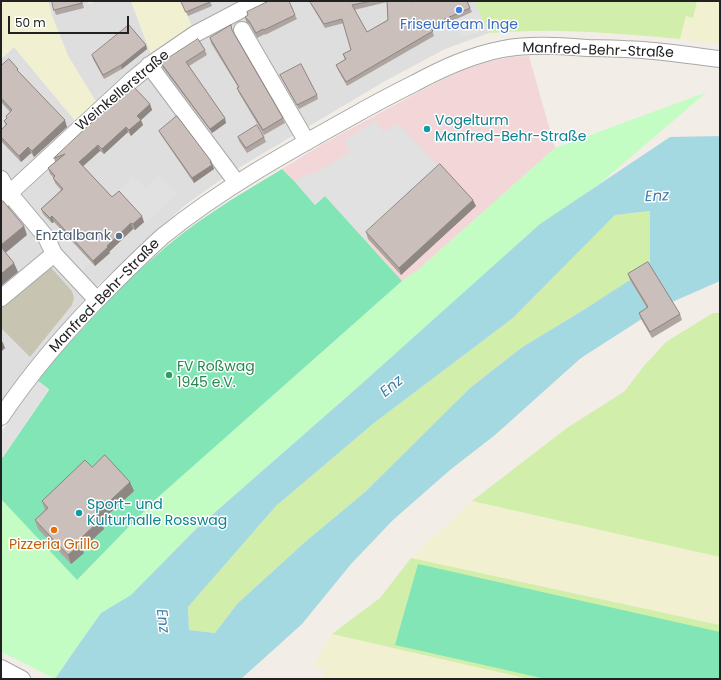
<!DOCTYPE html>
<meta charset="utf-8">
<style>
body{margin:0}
#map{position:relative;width:721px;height:680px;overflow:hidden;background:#f2ede7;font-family:Poppins,sans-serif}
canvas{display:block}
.frame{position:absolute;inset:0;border:2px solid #212121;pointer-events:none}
.scale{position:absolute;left:8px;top:16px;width:121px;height:18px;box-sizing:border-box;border:2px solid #212121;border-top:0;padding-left:5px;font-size:12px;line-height:14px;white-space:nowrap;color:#212121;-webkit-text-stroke:3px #fff;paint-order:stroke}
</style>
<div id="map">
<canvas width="721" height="680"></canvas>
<div class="frame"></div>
<div class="scale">50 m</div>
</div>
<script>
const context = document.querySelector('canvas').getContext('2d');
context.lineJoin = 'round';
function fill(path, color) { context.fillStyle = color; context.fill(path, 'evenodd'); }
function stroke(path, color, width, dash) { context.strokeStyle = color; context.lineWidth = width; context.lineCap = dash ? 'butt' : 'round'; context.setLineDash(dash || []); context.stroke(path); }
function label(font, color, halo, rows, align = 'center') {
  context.font = font + ' Poppins,sans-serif'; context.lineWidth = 3; context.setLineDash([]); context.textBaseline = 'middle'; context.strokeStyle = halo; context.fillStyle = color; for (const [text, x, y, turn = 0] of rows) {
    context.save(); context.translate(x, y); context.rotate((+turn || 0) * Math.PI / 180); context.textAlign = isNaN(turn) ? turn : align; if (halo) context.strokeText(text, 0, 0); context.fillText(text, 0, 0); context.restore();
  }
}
const residential = new Path2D(`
 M48 1H88L89 4 97 1H131L154 62 197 38 181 1H474L489 33 445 49 387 80 230 173 184 206 90 292 1 405V59L14 47 77 123 98 105 68 56 52 16Z`);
const commercial = new Path2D(`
 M529 56 555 148 419 269 402 281 366 241 315 205 282 169 321 145 439 81 465 69 487 62 512 57Z`);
const construction = new Path2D(`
 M47 263 72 291 74 298 72 305 30 357 1 328V302Z`);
const farmland = new Path2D(`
 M1 1H48L52 16 68 56 98 105 77 123 14 47 1 59Z
 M131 1H181L193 29 152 57Z
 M697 1H720V44L680 39 686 16 693 18Z
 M472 501 720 557V625L411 558Z
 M332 634 529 679H322L326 671 313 666Z`);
const grass = new Path2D(`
 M474 1H697L693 18 686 16 680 39C640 35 600 32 560 31 536 30 513 32 489 33Z
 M650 211V268L585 309 521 348 470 388 365 492 305 542 237 604 215 633 189 630 188 607 276 506 374 423 513 318 615 215Z
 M713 313H720V557L472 501 567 428 625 391 643 367 666 342Z
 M411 558 720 625V679H529L332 634 380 598Z`);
const park = new Path2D(`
 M707 92 599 184 540 225 358 387 196 529 131 595 101 613 79 644 55 679 26 664 1 652V499L77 580 156 499 402 281 419 269 555 148Z`);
const pitch = new Path2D(`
 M282 169 295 182 315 205 325 196 402 281 156 499 77 580 1 499V456L3 457 49 390 37 380C73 338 111 296 152 259 191 223 237 196 282 169Z
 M418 564 720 632V679H546L395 645Z`);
const parking = new Path2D(`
 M478 9 487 29 461 38 453 21Z
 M376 120 383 132 398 123 443 171 366 241 325 196 315 205 295 182 304 175 317 172 350 152 344 140Z
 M159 175 177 194 146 223 116 192 133 176 145 188Z
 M68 236 92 262 76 277 52 251Z
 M37 380 49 389 3 457 1 456V433Z`);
const water = new Path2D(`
 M720 136V281L672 302 650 268V211L615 215 513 318 374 423 276 506 188 607 189 630 215 633 237 604 305 542 365 492 470 388 521 348 585 309 630 280 651 313 581 358 495 435 450 470 393 520 351 564 302 624 241 679H55L79 644 101 613 131 595 196 529 358 387 540 224 670 137Z`);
const minor = new Path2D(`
 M242 30 307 142
 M149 65 237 183
 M1 179 9 193 46 237 54 254 97 300
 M1 201 132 80 154 62 195 34 258 1
 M1 298 54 254
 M1 417C32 371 68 329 108 289 126 271 144 253 163 236 221 189 286 153 351 117 372 105 393 94 415 83 443 68 471 55 503 49 531 44 559 46 588 48 606 48 625 49 643 50 669 52 695 56 720 59
 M1 668 22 679`);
const wall = new Path2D(`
 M82 1 84 8 56 15 54 10Z
 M181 1H210L212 6 188 16Z
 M314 1H413L470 8 472 12 432 30 434 36 347 86 338 70 336 65 345 60 343 54 351 50 344 23 325 28 312 6 310 2ZM387 2 388 20 367 32 354 10Z
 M295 15 297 19 265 35V34L257 38 250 25 246 22 245 17Z
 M233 32 283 118 285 123 264 135 239 93 237 88 238 87 211 43 210 38Z
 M146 45 147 49 122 69 104 79 93 59 92 55Z
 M205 50 207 55 189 66 226 123 212 133 163 68 161 63Z
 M1 66 20 73 67 127 34 157 31 153 21 162 1 141V130L6 126 4 121 7 118 6 116 10 112 1 102Z
 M280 75 317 95 318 99 299 109 282 79Z
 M150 104 152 110 141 120 143 125 131 136 128 132 104 154 100 151 83 166 112 197 144 222 135 230 133 229 109 252 110 253 95 266 54 222 52 223 43 214 41 209 61 190 55 183 53 177 50 174 48 168 55 162 54 158Z
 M159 131 211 161 214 169 194 183 161 135Z
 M238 137H264L266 142 247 153 239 141Z
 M476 206 401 275 368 239 366 232Z
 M628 274 680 314 682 320 652 338 641 319 639 313 647 308 630 280Z
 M134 491 101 521 104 529 82 549 84 553 71 564 38 529 35 520 45 510 42 501Z`);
const shadedWall = new Path2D(`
 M146 45 147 49 122 69 121 65Z
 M150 104 152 110 141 120 143 125 131 136 129 130 137 116Z
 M225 118 226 123 212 133 210 129Z
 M65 120 67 127 34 157 32 151Z
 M126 127 128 132 104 154 102 149Z
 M98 145 100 151 81 168 79 162Z
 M28 147 31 153 21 162 19 156Z
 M211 161 214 169 194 183 192 178Z
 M473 200 476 206 401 275 399 268Z
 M52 216 54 222 52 223 50 218Z
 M142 216 144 222 135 230 133 224Z
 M131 223 133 229 109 252 110 253 95 266 93 261 107 246Z
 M24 226 27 235 3 255 1 248V245Z
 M14 263 18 272 1 286V274Z
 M3 343 5 348 1 352V346Z
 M130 482 134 491 101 521 104 529 82 549 84 553 71 564 68 555 95 515Z`);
const building = new Path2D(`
 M52 1H82V3L54 10Z
 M181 1H210V2L186 12Z
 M269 1H289L295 15 264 30 263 29 256 33 249 21 245 17 248 15 247 12Z
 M314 1H372L352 5 367 32 388 20 387 1H412V2L414 1H467L470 8 429 26 433 31 346 82 336 65 346 59 343 54 351 50 342 19 324 24 310 2Z
 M129 25 146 45 121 65 103 75 92 55Z
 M231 25 232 30 283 118 263 130 237 88 239 87 210 38Z
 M198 39 205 50 186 62 225 118 210 129 161 63Z
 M9 59 18 69 17 70 65 120 32 151 28 147 19 156 1 137V130L7 124 4 121 7 118 6 116 12 110 1 98V66Z
 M301 64 317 95 297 105 280 75Z
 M132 85 150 104 137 116 141 120 129 130 126 127 102 149 98 145 79 162 112 197 119 191 142 216 133 224 131 223 107 246 108 247 93 261 52 216 50 218 41 209 63 189 53 178 55 176 48 168 65 154 54 158Z
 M177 116 211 161 210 162 212 165 192 178 159 131Z
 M257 125 264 137 246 148 238 137Z
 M440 164 473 200 399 268 366 232Z
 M3 201 24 226 1 245V203Z
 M1 247 14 263 1 274Z
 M648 262 680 314 650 332 639 313 648 307 628 274Z
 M1 341 3 343 1 346Z
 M105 455 130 482 95 515 100 520 78 541 81 544 68 555 35 520 48 508 42 501 85 460 92 467Z`);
const markers = [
 [459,10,4,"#3f7fe0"],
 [427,129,4,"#0f9aa8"],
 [119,236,4,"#5c6f8a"],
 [169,375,4,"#2e9e5b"],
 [79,513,4,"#0f9aa8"],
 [54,530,4,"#e8710a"]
];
const shopNames = [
 ["Friseurteam Inge",459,25]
];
const streetNames = [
 ["Manfred-Behr-Straße",598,51,2],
 ["Weinkellerstraße",123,91,-40],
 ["Manfred-Behr-Straße",105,296,-46]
];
const cultureNames = [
 ["Vogelturm",435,121],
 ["Manfred-Behr-Straße",435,137],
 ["Sport- und",87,505],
 ["Kulturhalle Rosswag",87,521]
];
const serviceNames = [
 ["Enztalbank",111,236]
];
const leisureNames = [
 ["FV Roßwag",177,367],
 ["1945 e.V.",177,383]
];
const foodNames = [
 ["Pizzeria Grillo",54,545]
];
const waterNames = [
 ["Enz",657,197,-2],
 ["Enz",392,387,-39],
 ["Enz",162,621,83]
];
fill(residential, '#dfdede');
fill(commercial, '#f3d6d7');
fill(construction, '#c7c5b2');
fill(farmland, '#f1f1d2');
fill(grass, '#d1eeab');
fill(park, '#c3fdc3');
fill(pitch, '#81e5b6');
fill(parking, '#e1e1e1');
fill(water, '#a5d9e1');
stroke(minor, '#a8a8a8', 18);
stroke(minor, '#fff', 16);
fill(wall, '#aea4a0');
fill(shadedWall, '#8d8682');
fill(building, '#cabfba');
stroke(building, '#8d8682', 1);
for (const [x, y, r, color] of markers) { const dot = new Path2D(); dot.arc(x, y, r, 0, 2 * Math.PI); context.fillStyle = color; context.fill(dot); stroke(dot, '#fff', 1.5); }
label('14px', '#366cbe', '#fff', shopNames);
label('14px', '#212121', '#fff', streetNames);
label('14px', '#0d838f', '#fff', cultureNames, 'left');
label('14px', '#4e5e75', '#fff', serviceNames, 'right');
label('14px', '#27864d', '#fff', leisureNames, 'left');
label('14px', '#c56008', '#fff', foodNames);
label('italic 15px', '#417ca7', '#fff', waterNames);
</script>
